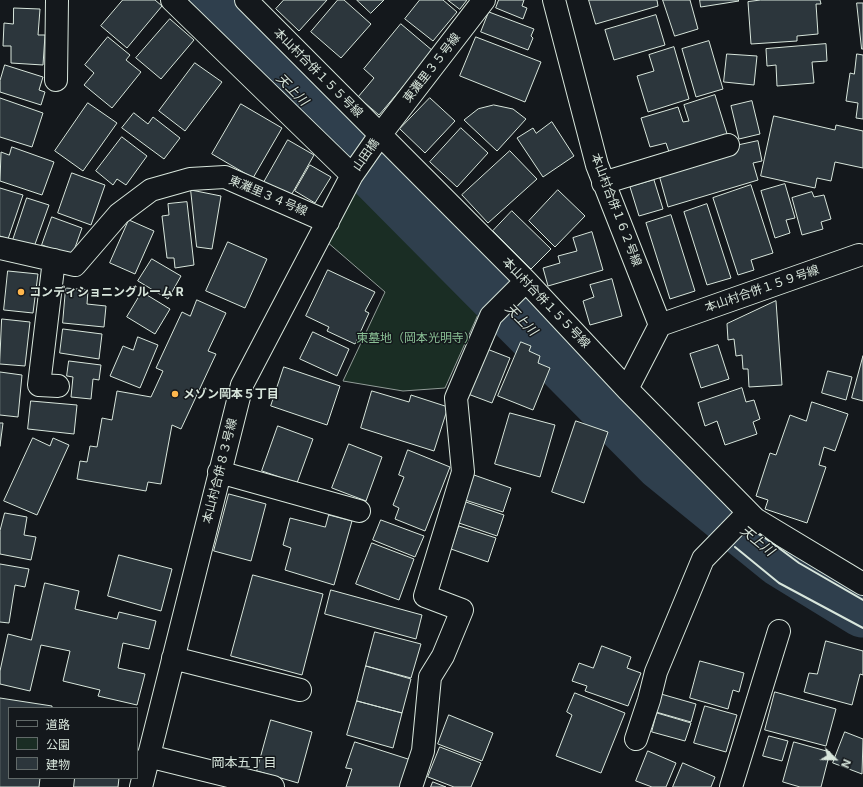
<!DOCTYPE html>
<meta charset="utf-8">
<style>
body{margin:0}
#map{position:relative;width:863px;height:787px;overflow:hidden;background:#14181c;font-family:Inter,"Noto Sans JP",sans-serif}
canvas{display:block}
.legend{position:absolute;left:8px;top:707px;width:130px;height:72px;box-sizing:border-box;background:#14181c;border:1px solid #626a69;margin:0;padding:5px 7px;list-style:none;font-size:12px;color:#d8e6dc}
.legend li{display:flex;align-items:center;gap:8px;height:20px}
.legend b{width:20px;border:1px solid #626a69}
.north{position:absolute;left:815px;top:739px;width:40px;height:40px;-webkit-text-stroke:3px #14181c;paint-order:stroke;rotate:113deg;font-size:11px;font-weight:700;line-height:16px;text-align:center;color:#d8e6dc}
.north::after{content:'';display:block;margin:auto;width:14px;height:18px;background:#d8e6dc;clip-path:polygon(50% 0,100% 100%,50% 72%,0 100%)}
</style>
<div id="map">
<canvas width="863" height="787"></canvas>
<ul class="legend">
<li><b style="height:5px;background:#14181c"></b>道路</li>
<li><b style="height:11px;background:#1a2d24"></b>公園</li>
<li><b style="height:11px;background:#2c363c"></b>建物</li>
</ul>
<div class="north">N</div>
</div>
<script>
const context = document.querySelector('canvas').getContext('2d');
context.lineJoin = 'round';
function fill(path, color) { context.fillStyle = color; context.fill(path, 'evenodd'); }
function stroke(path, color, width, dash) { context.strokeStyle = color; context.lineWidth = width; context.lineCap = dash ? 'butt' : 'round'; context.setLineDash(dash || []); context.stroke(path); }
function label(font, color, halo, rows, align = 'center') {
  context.font = font + ' Inter,"Noto Sans JP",sans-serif'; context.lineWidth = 3; context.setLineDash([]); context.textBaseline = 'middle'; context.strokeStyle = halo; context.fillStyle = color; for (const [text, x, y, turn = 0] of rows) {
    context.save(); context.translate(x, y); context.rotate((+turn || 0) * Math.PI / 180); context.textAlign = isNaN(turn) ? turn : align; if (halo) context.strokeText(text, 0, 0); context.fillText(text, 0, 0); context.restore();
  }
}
const green = new Path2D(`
 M358 182 481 308 445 388 403 391 343 381 385 292 326 241Z`);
const river = new Path2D(`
 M203 0 662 463 780 559 863 610`);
const building = new Path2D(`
 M123 0H155L162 6 127 48 101 26Z
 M284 0H327L299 31 276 9Z
 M338 0H344L371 24 341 58 311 32Z
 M357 0H384L371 13Z
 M420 0H443L457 12 433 41 405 19Z
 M448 0H467L460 9Z
 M499 0H524L522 6 527 8 523 19 496 8Z
 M589 0H657L658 6 596 24Z
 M663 0H690L698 29 675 36Z
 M700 0H738L739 1 701 7Z
 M761 0H820L821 4H816L818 34 797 36V41L751 44 748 2Z
 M857 3H863V49H862Z
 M14 8 40 9 38 35H45L43 65 11 63V46H3L4 23 13 24Z
 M489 12 534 29 531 36 533 38 528 50 481 32Z
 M656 15 665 45 614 60 605 30Z
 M170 19 194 40 161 79 136 58Z
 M401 24 433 51 379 115 358 97 374 78 364 69Z
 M108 37 130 55 126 60 141 72 112 108 84 85 94 73 85 65Z
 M476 37 541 62 525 102 460 76Z
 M709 41 723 89 696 97 682 49Z
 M826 44 827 61 812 62 814 83 777 86 776 65 767 66 766 49Z
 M674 47 689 99 648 112 637 76 654 71 649 55Z
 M727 54 757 56 754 85 724 82Z
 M857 54 863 55V119L856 118 858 103 846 101 850 73 854 74Z
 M195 63 222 82 185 131 159 111Z
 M5 65 43 77 39 90 45 92 41 105 0 92V81Z
 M715 95 728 137 670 155 666 143 650 147 641 118 678 107 683 122 689 121 684 105Z
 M0 98 43 113 32 147 0 137Z
 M430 98 455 121 425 153 400 129Z
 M752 101 760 134 739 139 731 106Z
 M88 103 117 123 83 171 55 151Z
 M241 104 282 128 253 178 212 154Z
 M494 105 513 109 526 119 497 151 464 120 478 109Z
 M134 113 148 124 153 117 180 138 164 159 122 128Z
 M774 116 835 130 836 125 863 131V168L835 162 831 181 817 178 815 188 761 176Z
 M552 122 574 156 543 177 517 138 533 128 536 133Z
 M461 128 488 153 457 187 430 162Z
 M122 137 147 156 126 185 117 179 113 185 96 171Z
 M288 140 314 155 289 199 263 184Z
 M758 141 762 161 753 163 758 180 668 207 659 175 736 152 735 146Z
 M12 147 54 162 42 195 0 181 1 152 9 155Z
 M510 151 537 179 488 223 462 195Z
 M310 165 331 177 315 203 295 191Z
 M72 173 105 185 91 225 58 213Z
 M654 180 663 209 639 216 630 187Z
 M785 184 795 218 786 220 790 233 775 238 761 191Z
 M751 185 773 253 751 260 754 270 738 275 713 198Z
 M0 188 23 195 8 239 0 236Z
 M191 190 221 196 212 249 197 247Z
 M558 190 585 216 555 247 529 221Z
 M812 192 814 197 824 195 831 219 821 222 823 229 802 235 792 198Z
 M27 198 49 205 34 247 13 240Z
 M187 202 194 265 175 268 174 258H167L162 216 169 215 168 204Z
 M707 204 731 278 707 285 684 212Z
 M512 211 551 249 531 269 493 231Z
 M671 215 695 291 670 299 646 223Z
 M52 217 82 228 72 256 42 245Z
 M129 220 154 231 135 274 110 263Z
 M592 232 603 270 548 286 543 268 560 263 558 256 577 251 573 238Z
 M228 242 267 259 245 308 206 291Z
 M152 259 181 276 168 299 138 281Z
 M328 270 375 292 365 311 369 313 355 344 327 331 329 327 306 316Z
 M8 271 38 274 33 313 4 310Z
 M612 279 622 316 590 325 583 301 594 297 590 285Z
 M66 288 88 290 87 304 106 306 104 327 63 323Z
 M142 292 170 309 155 334 127 317Z
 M197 300 226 313 208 351 216 354 181 429 172 425 161 484 148 482 146 491 77 479 80 461 87 462 90 446 97 447 102 418 112 420 117 391 151 397 163 371 156 368 182 312 190 316Z
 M776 301 782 385 749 387 748 369H743L742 355 736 356 734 339 728 340 727 324Z
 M2 319 30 322 25 366 0 364Z
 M63 329 102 334 99 359 60 353Z
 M313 332 349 349 337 376 300 359Z
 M138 337 158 345 140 388 110 376 123 346 133 350Z
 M521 342 531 346 529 351 540 356 538 363 550 368 533 410 498 396Z
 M718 345 729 379 701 388 690 354Z
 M487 349 510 358 492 403 468 394Z
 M863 356V401L852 398Z
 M69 361 101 365 99 380 93 379 91 399 71 397 73 377 67 376Z
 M284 367 340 386 327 425 271 406Z
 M828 371 852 377 846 400 822 393Z
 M0 372 22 375 18 417 0 415Z
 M742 388 746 402 754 400 760 419 753 422 757 434 725 445 717 421 705 426 698 403Z
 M372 391 409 402 411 395 448 407 434 451 361 428Z
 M31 401 77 405 74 434 28 429Z
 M812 402 848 414 835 451 824 447 819 465 826 467 807 523 765 509 768 500 756 496 770 453 776 455 790 415 806 421Z
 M510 413 555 425 540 477 495 464Z
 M576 421 608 432 584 503 552 492Z
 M0 423H3L0 446Z
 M278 426 313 439 297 483 262 471Z
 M33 438 50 446 53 438 69 445 37 515 4 501Z
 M349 444 382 457 366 501 332 488Z
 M408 450 450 467 425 531 395 519 399 508 393 505 404 477 399 475Z
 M474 475 511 488 503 512 465 500Z
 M229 494 266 504 251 561 214 551Z
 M466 502 504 515 497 536 459 523Z
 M5 513 27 517 24 535 36 537 31 560 0 554V531Z
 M329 515 352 521 334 585 285 570 291 548 283 545 290 518 325 527Z
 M381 520 424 536 415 557 373 540Z
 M459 526 496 538 488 562 451 549Z
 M372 543 414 559 399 600 356 584Z
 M119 555 172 569 161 611 108 596Z
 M0 564 29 569 25 587 15 585 9 623 0 622Z
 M253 575 323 594 302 675 231 656Z
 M45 583 79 591 75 609 117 619 119 612 156 621 149 649 123 643 118 668 145 674 137 705 98 696 100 690 63 681 70 651 41 645 30 691 0 684V671L8 634 31 640Z
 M331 590 422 615 416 639 325 614Z
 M375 632 421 644 411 678 366 666Z
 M826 641 863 651V675L860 674 852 705 804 692 809 673 817 674Z
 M602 646 631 657 627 668 641 673 628 706 585 691 587 686 572 681 579 663 593 668Z
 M700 661 744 673 739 692 733 690 728 709 690 698Z
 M366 666 411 679 402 713 357 701Z
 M775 692 836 709 826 746 765 730Z
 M575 693 625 713 601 773 556 756 572 715 567 712Z
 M661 694 696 704 691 722 656 712Z
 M0 698 52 706V708H9V778H40L39 787H0Z
 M357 701 402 713 393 748 347 735Z
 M705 706 737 715 726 752 694 743Z
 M657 713 691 723 685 741 652 732Z
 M449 715 493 733 482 761 438 744Z
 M271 720 312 732 298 783 257 771Z
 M845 732 863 739 862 774 833 763Z
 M769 736 788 741 782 761 763 756Z
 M355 742 411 760 402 787H346L352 769 346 768Z
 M794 742 830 752 821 787H800L783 782Z
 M440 747 481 763 471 787H454L428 777Z
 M648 751 676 763 666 787H652L636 781Z
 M683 763 715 777 711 787H673Z
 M75 778H119L118 787H74Z
 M433 782 446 787H431Z`);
const minor = new Path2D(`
 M172 0 352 175
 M246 0 526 281 627 389 755 519 863 584
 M554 0 597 165 660 325 627 389
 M56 80 57 0
 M603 183 728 145
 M0 248 75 265 119 214 151 190 190 179 225 177 328 222
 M54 260 39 385 58 386
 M660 325 859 255
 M219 472 359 511
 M173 658 300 690
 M636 739 649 700 656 672 703 559 743 518 747 511
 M148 756 273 787
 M141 787 242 385 352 175 380 135 484 0
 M411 787 423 751 430 677 443 656 462 610 425 596 463 472 456 398 491 316 526 281
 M731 787 779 631`);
const wall = new Path2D(`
 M760 534 799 563 863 600
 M735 547 779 583 863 628`);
const markers = [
 [21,292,4,"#ffb74d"],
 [175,394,4,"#ffb74d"]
];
const streetNames = [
 ["東灘里３５号線",432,68,-52],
 ["本山村合併１５５号線",318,73,45],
 ["山田橋",366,155,-55],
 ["東灘里３４号線",268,196,23],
 ["本山村合併１６２号線",616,210,69],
 ["本山村合併１５９号線",762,289,-19],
 ["本山村合併１５５号線",546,303,46],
 ["本山村合併８３号線",220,471,-76]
];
const poiNames = [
 ["コンディショニングルーム R",29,292],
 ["メゾン岡本５丁目",183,394]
];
const parkNames = [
 ["東墓地（岡本光明寺）",416,338]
];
const waterNames = [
 ["天上川",292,90,45],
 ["天上川",521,320,45],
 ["天上川",757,541,39]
];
const neighbourhoodNames = [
 ["岡本五丁目",244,763]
];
fill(green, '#1a2d24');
stroke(green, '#939e99', 1);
stroke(river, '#2f3f4d', 55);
fill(building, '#2c363c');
stroke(building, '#d8e6dc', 1);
stroke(minor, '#d8e6dc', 24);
stroke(minor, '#14181c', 22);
stroke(wall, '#d8e6dc', 2);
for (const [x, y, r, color] of markers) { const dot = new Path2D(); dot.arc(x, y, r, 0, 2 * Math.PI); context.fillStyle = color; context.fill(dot); stroke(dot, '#14181c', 1.5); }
label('12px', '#d8e6dc', '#14181c', streetNames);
label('bold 12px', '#d8e6dc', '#14181c', poiNames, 'left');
label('12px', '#8ac095', '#14181c', parkNames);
label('italic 13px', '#d8e6dc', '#14181c', waterNames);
label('13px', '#d8e6dc', '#14181c', neighbourhoodNames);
</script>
